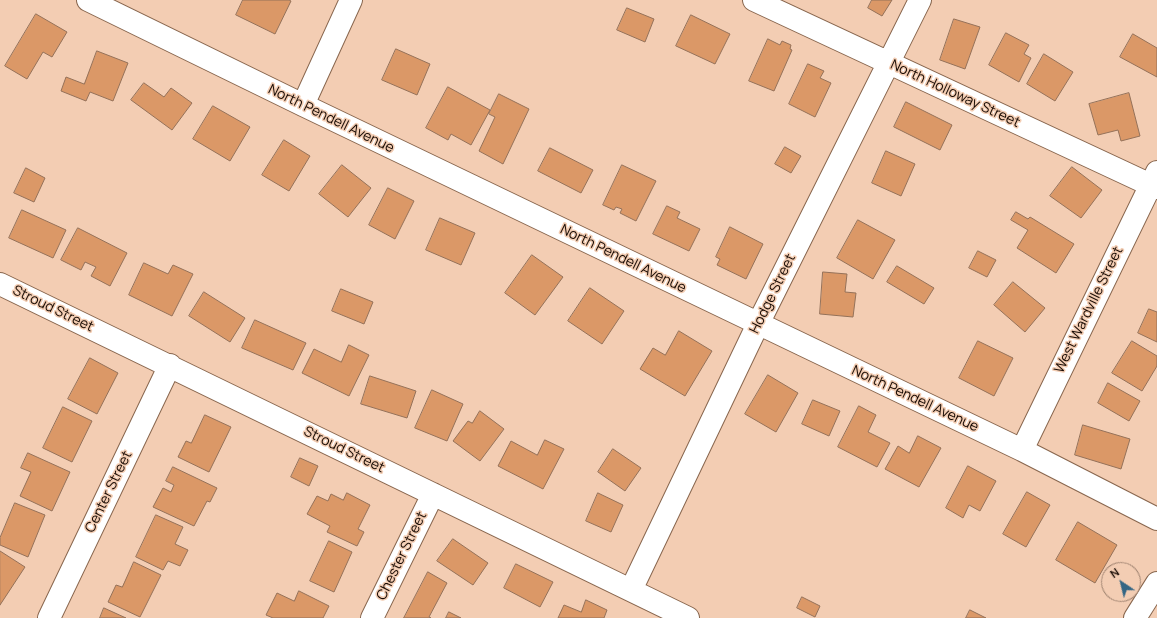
<!DOCTYPE html>
<style>
body{margin:0}
#map{position:relative;width:1157px;height:618px;overflow:hidden;background:#f3cdb3;font-family:Manrope,sans-serif}
canvas{display:block}
.north{position:absolute;left:1101px;top:562px;width:40px;height:40px;box-sizing:border-box;background:#f3cdb3;border:1px solid #9b7f6d;border-radius:50%;rotate:325deg;font-size:11px;font-weight:700;line-height:16px;text-align:center;color:#180b04}
.north::after{content:'';display:block;margin:auto;width:14px;height:18px;background:#346684;clip-path:polygon(50% 0,100% 100%,50% 72%,0 100%)}
</style>
<div id="map">
<canvas width="1157" height="618"></canvas>
<div class="north">N</div>
</div>
<script>
const context = document.querySelector('canvas').getContext('2d');
context.lineJoin = 'round';
function fill(path, color) { context.fillStyle = color; context.fill(path, 'evenodd'); }
function stroke(path, color, width, dash) { context.strokeStyle = color; context.lineWidth = width; context.lineCap = dash ? 'butt' : 'round'; context.setLineDash(dash || []); context.stroke(path); }
function label(font, color, halo, rows, align = 'center') {
  context.font = font + ' Manrope,sans-serif'; context.lineWidth = 3; context.setLineDash([]); context.textBaseline = 'middle'; context.strokeStyle = halo; context.fillStyle = color; for (const [text, x, y, turn = 0] of rows) {
    context.save(); context.translate(x, y); context.rotate((+turn || 0) * Math.PI / 180); context.textAlign = isNaN(turn) ? turn : align; if (halo) context.strokeText(text, 0, 0); context.fillText(text, 0, 0); context.restore();
  }
}
const building = new Path2D(`
 M243 0H289L291 1 275 34 236 15Z
 M872 0H892L882 16 868 8Z
 M627 8 654 19 645 42 617 30Z
 M36 14 67 32 52 57 43 52 27 79 5 66Z
 M691 15 730 34 715 64 676 46Z
 M954 19 980 27 965 69 940 60Z
 M1006 33 1029 45 1024 54 1031 58 1019 82 989 65Z
 M1133 34 1157 48V77L1120 57Z
 M768 39 780 45 782 41 791 45 790 49 792 50 774 91 749 81Z
 M396 49 430 64 417 95 382 80Z
 M97 51 128 63 113 101 90 92 86 101 61 91 66 77 84 84Z
 M1044 54 1073 72 1055 101 1027 84Z
 M808 64 824 71 820 78 831 83 815 117 789 104Z
 M144 83 164 97 171 88 192 103 172 130 131 100Z
 M448 87 490 110 471 145 451 134 448 140 426 128Z
 M1129 93 1140 136 1121 141 1118 130 1098 135 1089 104Z
 M499 94 529 109 503 164 479 151 495 117 489 114Z
 M906 102 952 125 940 150 894 127Z
 M213 106 250 127 230 161 193 139Z
 M284 140 310 156 289 191 262 175Z
 M785 147 801 156 791 173 775 164Z
 M550 148 593 170 581 193 538 171Z
 M886 151 915 164 901 196 872 183Z
 M342 165 371 188 348 217 319 194Z
 M622 165 656 181 636 221 620 213 622 209 616 207 614 210 603 205Z
 M1072 167 1102 190 1081 218 1050 196Z
 M26 168 45 178 34 202 14 193Z
 M388 188 414 201 395 239 369 225Z
 M667 206 680 212 677 218 700 229 689 251 653 234Z
 M22 210 66 230 53 258 9 238Z
 M1016 212 1028 219 1030 217 1074 244 1056 273 1017 248 1028 230 1011 220Z
 M440 218 475 233 461 265 426 250Z
 M858 220 895 240 873 279 837 258Z
 M730 227 763 244 746 279 717 265 720 259 716 257Z
 M78 228 127 253 110 286 91 276 96 267 85 262 81 270 61 260Z
 M978 251 996 260 987 277 969 268Z
 M532 255 563 277 535 315 505 293Z
 M144 263 168 274 173 265 193 274 172 316 129 295Z
 M897 266 934 288 924 304 887 282Z
 M823 272 847 274 845 292 856 293 853 317 820 314Z
 M1013 282 1045 308 1025 332 994 305Z
 M590 288 624 311 602 344 568 321Z
 M341 289 373 302 364 324 332 311Z
 M204 292 245 318 230 342 189 316Z
 M1149 309 1157 312V342L1138 333Z
 M255 320 306 343 293 370 242 348Z
 M679 331 712 351 685 396 640 369 653 348 665 355Z
 M978 341 1013 358 994 396 959 378Z
 M1132 341 1157 356V366L1142 391 1112 373Z
 M349 345 369 355 349 396 302 373 314 349 341 362Z
 M90 358 118 373 97 414 68 399Z
 M768 375 798 393 776 432 745 414Z
 M370 376 416 391 407 418 361 404Z
 M1108 383 1140 401 1129 421 1098 403Z
 M432 390 463 404 447 441 415 428Z
 M813 400 840 411 829 436 802 424Z
 M859 406 876 415 868 432 890 443 877 467 838 447Z
 M63 407 92 421 72 462 43 448Z
 M480 411 504 429 480 461 453 441 468 421 472 423Z
 M205 415 231 427 209 472 178 457 186 441 191 443Z
 M1083 425 1130 439 1121 469 1075 455Z
 M918 436 941 448 919 487 885 469 898 446 909 453Z
 M545 440 564 449 543 489 498 466 511 441 537 455Z
 M613 449 641 468 625 491 598 472Z
 M28 453 70 472 52 511 20 496 31 472 21 468Z
 M300 458 318 466 309 486 291 477Z
 M968 466 996 481 980 511 969 505 963 518 946 508Z
 M173 467 217 488 210 502 207 501 194 526 153 507 163 488 171 492 174 485 166 481Z
 M1027 492 1050 505 1026 547 1003 534Z
 M347 493 370 505 358 529 364 532 357 546 327 532 330 526 307 514 317 496 328 501 331 494 343 500Z
 M598 493 623 505 611 532 586 521Z
 M15 503 45 515 28 557 0 545V538Z
 M156 515 183 527 175 544 188 550 180 566 168 561 163 570 136 557Z
 M1078 522 1117 545 1095 583 1056 560Z
 M453 539 488 563 473 585 437 561Z
 M329 541 352 552 334 592 310 581Z
 M0 551 25 567 0 605Z
 M134 562 161 575 140 617 108 602 116 585 122 587Z
 M516 564 553 582 540 607 504 588Z
 M428 572 447 583 429 617 431 618H404Z
 M299 591 329 606 323 618H273L266 615 277 593 294 601Z
 M802 597 820 606 815 617 797 608Z
 M586 600 607 610 604 618H558L564 605 581 612Z
 M104 608 126 618H100Z
 M970 610 986 618H966Z
 M449 612 461 618H446Z`);
const minor = new Path2D(`
 M88 0 303 105 1022 450 1157 519
 M754 0 1157 188
 M303 105 351 0
 M0 284 688 618
 M1022 450 1157 172
 M631 590 758 324 920 0
 M49 618 170 365
 M372 618 433 494
 M1135 618 1157 583`);
const streetNames = [
 ["North Holloway Street",955,94,25],
 ["North Pendell Avenue",331,119,26],
 ["North Pendell Avenue",623,259,26],
 ["Hodge Street",773,294,-64],
 ["Stroud Street",53,309,26],
 ["West Wardville Street",1089,310,-64],
 ["North Pendell Avenue",915,399,25],
 ["Stroud Street",344,450,26],
 ["Center Street",109,492,-64],
 ["Chester Street",402,556,-64]
];
fill(building, '#db9867');
stroke(building, '#947159', 1);
stroke(minor, '#88664e', 24);
stroke(minor, '#fff', 22);
label('14px', '#180b04', '#f3cdb3', streetNames);
</script>
